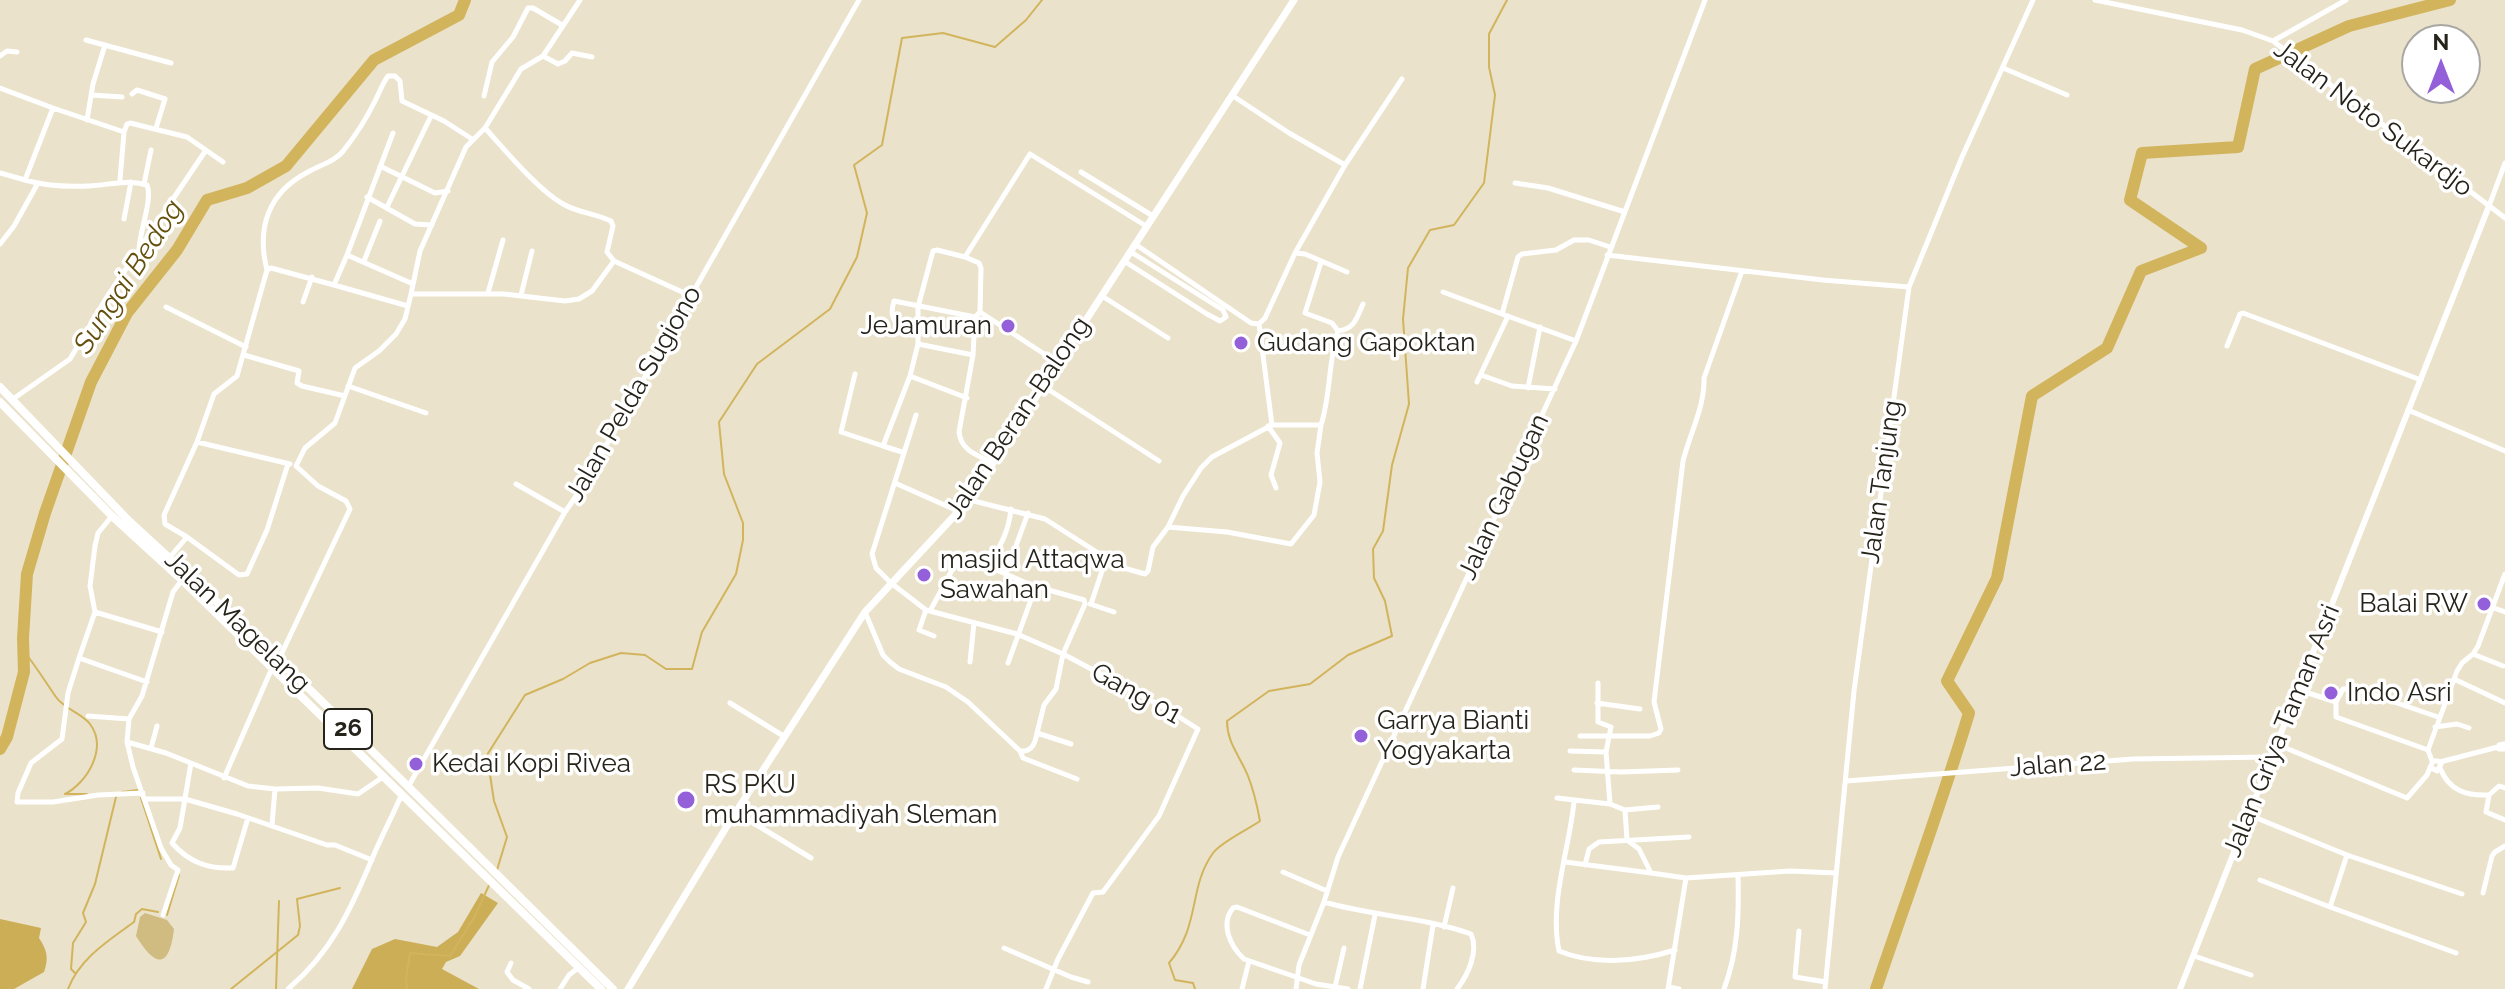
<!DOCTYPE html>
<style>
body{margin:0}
#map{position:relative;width:2505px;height:989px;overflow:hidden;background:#eae2ca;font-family:Raleway,sans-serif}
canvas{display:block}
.north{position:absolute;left:2401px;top:24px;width:80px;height:80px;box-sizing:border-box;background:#fff;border:2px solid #a8a7a3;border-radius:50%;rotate:0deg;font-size:22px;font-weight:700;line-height:32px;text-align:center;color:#26231a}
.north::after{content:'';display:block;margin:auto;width:28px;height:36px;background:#9360d9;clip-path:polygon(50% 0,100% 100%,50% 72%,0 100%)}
</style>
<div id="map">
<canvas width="2505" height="989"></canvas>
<div class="north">N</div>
</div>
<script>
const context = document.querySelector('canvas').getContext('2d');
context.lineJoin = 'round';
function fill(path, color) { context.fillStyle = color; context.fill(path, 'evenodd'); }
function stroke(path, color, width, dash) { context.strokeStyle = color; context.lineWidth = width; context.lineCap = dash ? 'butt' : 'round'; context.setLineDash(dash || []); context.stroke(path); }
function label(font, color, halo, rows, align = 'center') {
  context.font = font + ' Raleway,sans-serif'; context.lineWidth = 7; context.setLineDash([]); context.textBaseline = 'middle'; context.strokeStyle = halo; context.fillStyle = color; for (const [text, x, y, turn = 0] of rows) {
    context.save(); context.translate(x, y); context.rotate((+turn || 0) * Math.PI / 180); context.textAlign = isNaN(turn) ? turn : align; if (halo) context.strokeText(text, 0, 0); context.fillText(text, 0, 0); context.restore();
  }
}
const green = new Path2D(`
 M145 913 167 920 174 929C169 970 155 967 136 936L140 917Z`);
const forest = new Path2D(`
 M481 893 498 903 460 956 446 962 442 969 479 989H352L372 949 395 939 437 947 458 932Z
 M0 919 41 928 39 938C47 950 49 958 44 972L14 989H0Z`);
const stream = new Path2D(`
 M23 650C35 665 45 681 56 697 64 709 82 713 90 724 108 748 87 783 65 794H87
 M122 792 138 790
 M141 798 161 859
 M497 870 507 837 494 801 487 755 525 695 563 679 590 663 621 653 645 655 666 669H692L702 632 736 574 743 540V523L724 474 719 422 757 364 830 309 857 257 867 213 854 165 882 145 902 38 943 33 995 47 1026 20 1042 0
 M167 915 179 875
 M75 973 71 969 73 943 86 922 83 913 95 884 116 797
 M68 989C80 958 108 941 134 922L136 914 142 909 158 912
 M231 989 298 935 300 926 297 899 340 888
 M276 989 279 901
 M407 989 406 978 410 953 450 956 475 916 490 883
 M1195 989 1193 983 1175 980 1169 963C1201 925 1188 888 1213 853 1221 842 1247 830 1260 821 1257 805 1254 791 1248 776 1240 756 1227 743 1227 721L1269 691 1310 684 1348 655 1392 636 1385 601 1374 578 1373 549 1383 531 1392 465 1409 404 1403 319 1408 268 1430 230 1454 225 1484 183 1495 95 1489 67V34L1507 0`);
const river = new Path2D(`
 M0 749 7 737 24 672 23 638 27 574 45 513 91 382 127 313 177 250 207 200 247 188 286 166 374 60 459 15 465 0
 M1876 989C1907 897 1941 806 1969 713L1947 681 1997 578 2032 396 2107 348 2141 271 2201 248 2130 200 2142 153 2238 147 2255 69 2349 26 2450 0`);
const minor = new Path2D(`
 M2095 0 2242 30 2273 41 2505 218
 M86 40 171 63
 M2273 41 2346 0
 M0 56 7 51 17 52
 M543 56 558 64 565 61 572 53 592 57
 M2003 68 2067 95
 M0 88 53 108 25 180 0 173
 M132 94 137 90 165 99 156 128
 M91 95 122 97
 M484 96 492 62 513 37 528 8H533L562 25
 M1233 96 1289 133 1345 165 1402 79
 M53 108 124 132
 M87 120 93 84 105 45
 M485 128C505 150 538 190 563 204 578 213 595 213 611 221L613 226 607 252 614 261
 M380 166 435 193 448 191
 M1081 172 1153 216
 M25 180C45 186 69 187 89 186 110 185 126 179 147 185 153 200 139 232 139 251
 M120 180 124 132 127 124 130 123 187 137 223 162
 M1515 183 1548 188 1625 212
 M144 184 151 150
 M367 197 415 224 432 225
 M2489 206 2505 163
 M387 207 431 116
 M124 219 131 182
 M0 244 14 226 38 183
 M1135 244 1251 323 1259 324
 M1295 253 1345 165
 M347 255 393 133
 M1607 255 1823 280 1909 287
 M965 257 979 263 981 268 980 312
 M364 261 380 221
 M1124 261 1207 314 1220 321 1226 317 1223 310 1131 252
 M267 270C256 227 269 192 308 172 320 165 336 161 344 150 355 136 366 119 374 103 379 94 382 84 388 76H395L400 81 402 101 444 121 472 139
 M334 285 408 306
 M1443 292 1502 314
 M488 293 503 240
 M411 294 420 251 466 147 485 128 521 69 543 56 580 0
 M521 295 532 251
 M1102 296 1168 338
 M303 302 312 277
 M166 307 246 347
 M980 312 1058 363
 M1338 331C1355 329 1357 317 1363 304
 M919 332C900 328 887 323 894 301L975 317 980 312
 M1576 341 1502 314 1518 257 1522 254 1556 250 1574 240H1589L1610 247
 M918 344 973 355 959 432C961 451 977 455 993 463
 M2227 346 2240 314 2243 313 2421 380
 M244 355 299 371 297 383 302 386 345 396
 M973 355 975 317
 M855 374 841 432 883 446
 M1481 375 1512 386 1555 389
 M910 376 967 398
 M1477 382 1508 316
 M348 386 426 413
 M1043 386 1159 461
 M1528 388 1540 327
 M13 399 70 359 107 297 206 150
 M2408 410 2505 451
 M916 415 872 554 876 568 891 583 926 610 1017 634 1063 654 1165 708 1198 729 1159 816 1103 892 1093 893 1058 959 1046 989
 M1272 425 1259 324 1265 318 1295 253 1305 254 1347 272
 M1268 426 1280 443 1271 475 1276 488
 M197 442 290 464
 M902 452 883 446 910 376 918 344V307L933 251 937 250 965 257 1030 154 1146 226
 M895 483 958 511
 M516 484 565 512
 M970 500 1045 519 1120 567 1145 574 1148 571 1153 547 1168 527 1183 496 1201 468 1212 457 1272 425H1321C1331 394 1328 362 1338 331L1332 323 1305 313 1321 262
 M112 516 98 533 95 546 90 586 95 612 79 658 147 682
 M1168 527 1227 532 1291 544 1314 515 1320 482 1317 453 1321 425
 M187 537 239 575 247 574 267 530 288 464
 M170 557 187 537 165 524 164 515 197 442 214 394 237 376 267 270 271 268 334 285 347 255 413 284
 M985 565 1031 585 1084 600 1085 604 1063 654 1056 689 1044 705 1037 733 1071 744
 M1006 573 1028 513
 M1090 604 1114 612
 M1091 604 1106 559
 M2494 608 2505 612
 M926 610 919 630 934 636
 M930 611 958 559 985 565C1000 551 1009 530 1011 509
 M95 612 162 632
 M865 612 883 655 890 662 899 669 946 687 968 702 1020 751 1023 758 1077 779
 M2473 654 2503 666
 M79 658 68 693 62 739 31 763 18 793 17 802H53L98 795 143 793
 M279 659 350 509 346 501 318 486 296 466 305 448 335 423 355 368 379 351 396 334 405 319 411 294H504L565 301 579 299 592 291 614 261 691 296
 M970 662 974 623
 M1008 663 1036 586
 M2454 679 2505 703
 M1598 683V722L1611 727 1606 752 1610 804 1625 810 1627 840 1639 849 1651 873 1686 878 1668 989
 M2299 690 2336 702
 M730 703 785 737
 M1597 703 1640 709
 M88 716 129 719
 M2435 727 2457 724 2469 728
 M1580 736H1650L1659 733 1661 729 1654 702 1683 461C1690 433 1705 406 1704 378L1742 271
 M127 742 166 753 248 786 275 789 318 788 358 794 383 777
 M2276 744 2407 798 2427 775 2433 761H2438L2441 764 2437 771 2430 767
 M2504 744V749H2499V745Z
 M151 748 157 726
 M2428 750 2336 717V702L2343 689H2356L2438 717
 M1020 751C1032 752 1035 744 1037 733
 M1570 751 1606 752
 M2432 761 2428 750 2457 671 2462 663 2473 654 2478 646 2505 574
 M2440 762 2498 747
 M191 763 180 828 172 843C189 862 207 869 233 868L248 818
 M2440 768C2449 791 2467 796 2489 795L2499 786 2505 788
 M1574 770 1621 772 1678 770
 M224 778 272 668
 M1846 781 2133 759 2271 757
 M408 787 565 512 583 486 859 0
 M2489 795 2486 812 2505 820
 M1557 798 1610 804
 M146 799H185L237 814 327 845H335L372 860
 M1574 802C1569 851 1549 902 1559 951 1595 966 1640 961 1675 950
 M1625 810 1658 807
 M737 813 811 858
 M2249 815 2347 855 2462 894
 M272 825 275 789
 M1565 862 1651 873
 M1585 865 1589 849 1599 842 1689 837
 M1283 872 1327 891
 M1686 878 1790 871 1836 873
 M2260 880 2330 907 2347 855
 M2483 893 2492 856 2495 852 2505 846
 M1324 902C1372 916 1424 917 1471 934 1479 951 1468 975 1457 989
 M2330 907 2456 953
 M163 915 178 870 171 865 161 848 133 767 127 742 129 719 142 696 173 592 182 580
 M1444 927 1453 888
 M1799 931 1795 977 1826 982
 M1310 935 1237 907 1233 908C1220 924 1230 946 1244 959L1316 984 1348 989
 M1004 948 1071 977 1088 982
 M2194 956 2251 975
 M511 963 507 972 513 980 529 989
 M1335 987 1344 948
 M1669 987 1679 989
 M288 989C331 953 351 909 372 859 381 837 392 817 401 796
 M560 989 569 975 578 968
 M1242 989 1249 961
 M1296 989 1299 965 1324 902 1338 857 1576 341 1705 0
 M1360 989 1375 915
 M1423 989 1433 925
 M1724 989C1738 952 1739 916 1738 876
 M1825 989 1854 691 1909 287 1962 157 2033 0`);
const tertiary = new Path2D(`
 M2180 989 2489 206`);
const secondary = new Path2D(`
 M628 989 727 826 865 612 969 500 1294 0`);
const trunk = new Path2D(`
 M0 387 129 521 279 659 613 989
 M0 402 112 516 182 580 601 989`);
const markers = [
 [1008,326,8,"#9360d9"],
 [1241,343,8,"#9360d9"],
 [924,575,8,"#9360d9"],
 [2484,604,8,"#9360d9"],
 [2331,693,8,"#9360d9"],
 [1361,736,8,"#9360d9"],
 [416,764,8,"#9360d9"],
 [686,800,10,"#9360d9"]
];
const shields = [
 [348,729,48]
];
const shieldNames = [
 ["26",348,729]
];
const streetNames = [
 ["Jalan Noto Sukardjo",2373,119,37],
 ["Jalan Pelda Sugiono",634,394,-60],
 ["Jalan Beran-Balong",1018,418,-56],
 ["Jalan Tanjung",1882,482,-82],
 ["Jalan Gabugan",1504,497,-65],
 ["Jalan Magelang",237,622,44],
 ["Gang 01",1136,694,29],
 ["Jalan Griya Taman Asri",2282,731,-68],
 ["Jalan 22",2058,765,-4]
];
const poiNames = [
 ["JeJamuran",992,326,"right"],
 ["Gudang Gapoktan",1257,343],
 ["masjid Attaqwa",940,560],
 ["Sawahan",940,590],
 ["Balai RW",2468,604,"right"],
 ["Indo Asri",2347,693],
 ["Garrya Bianti",1377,721],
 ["Yogyakarta",1377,751],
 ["Kedai Kopi Rivea",432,764],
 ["RS PKU",704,785],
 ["muhammadiyah Sleman",704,815]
];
const waterNames = [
 ["Sungai Bedog",129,277,-57]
];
fill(green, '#d0bb81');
fill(forest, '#ccae57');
stroke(stream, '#d2b45d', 2);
stroke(river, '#d2b45d', 12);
stroke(minor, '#fff', 5);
stroke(tertiary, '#fff', 6);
stroke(secondary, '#fff', 7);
stroke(trunk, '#fff', 8);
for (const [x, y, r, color] of markers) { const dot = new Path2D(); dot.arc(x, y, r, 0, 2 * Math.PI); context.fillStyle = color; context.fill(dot); stroke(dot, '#fff', 3); }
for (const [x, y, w] of shields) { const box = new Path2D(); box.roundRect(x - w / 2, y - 20, w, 40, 6); context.fillStyle = '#fff'; context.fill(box); stroke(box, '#26231a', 2); }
label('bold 24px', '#26231a', null, shieldNames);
label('26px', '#26231a', '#fff', streetNames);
label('26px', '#26231a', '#fff', poiNames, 'left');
label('italic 28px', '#64500b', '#fff', waterNames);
</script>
